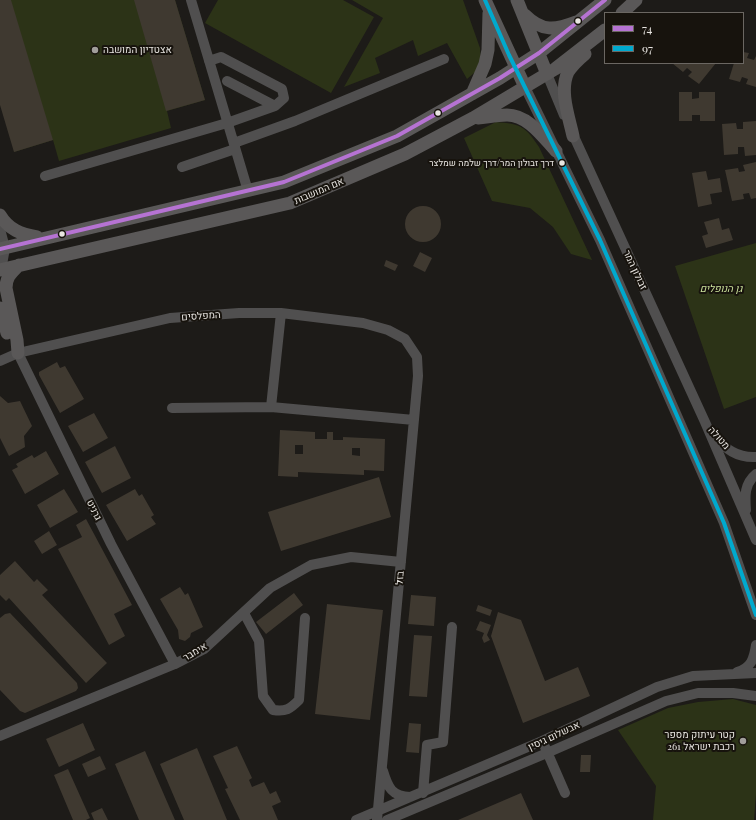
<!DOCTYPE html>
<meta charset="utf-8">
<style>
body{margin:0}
#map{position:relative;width:756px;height:820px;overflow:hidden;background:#1d1b18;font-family:"Playfair Display",serif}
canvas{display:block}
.legend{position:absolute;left:604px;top:12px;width:140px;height:52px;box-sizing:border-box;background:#17130d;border:1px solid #6b6762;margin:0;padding:5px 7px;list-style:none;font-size:12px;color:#e8e5e1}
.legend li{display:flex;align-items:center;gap:8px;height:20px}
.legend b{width:20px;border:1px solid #6b6762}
</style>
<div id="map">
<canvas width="756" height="820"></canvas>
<ul class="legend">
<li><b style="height:5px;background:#b673d3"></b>74</li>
<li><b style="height:5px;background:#00a9ce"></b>97</li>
</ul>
</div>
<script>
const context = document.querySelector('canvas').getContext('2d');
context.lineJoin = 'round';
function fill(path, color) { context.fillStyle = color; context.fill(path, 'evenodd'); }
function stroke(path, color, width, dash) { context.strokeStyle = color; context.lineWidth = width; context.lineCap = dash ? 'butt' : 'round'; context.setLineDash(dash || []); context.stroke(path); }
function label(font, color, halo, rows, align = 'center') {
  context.font = font + ' "Playfair Display",Heebo,serif'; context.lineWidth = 4; context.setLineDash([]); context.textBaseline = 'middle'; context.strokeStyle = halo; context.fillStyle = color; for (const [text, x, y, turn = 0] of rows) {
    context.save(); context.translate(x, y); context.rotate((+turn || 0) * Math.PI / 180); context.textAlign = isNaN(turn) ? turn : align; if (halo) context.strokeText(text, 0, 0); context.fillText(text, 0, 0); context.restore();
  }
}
const green = new Path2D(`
 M0 0H175L205 100 167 111 171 128 59 161 53 140 14 152Z
 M218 0H343L374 17 331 93 205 23Z
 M352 0H463L480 48 481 67 467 79 447 43 418 56 413 40 375 58 380 73 344 87 383 18Z
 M496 122C521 124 525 126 539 147L592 260 571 254 553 227 530 208 492 201 464 138Z
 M756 243V397L724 409 675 266Z
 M733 699 756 705V794L754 820H653L656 786 618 730 668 708 698 702Z`);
const building = new Path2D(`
 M0 0H11L53 140 14 152 0 105Z
 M134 0H175L205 100 166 111Z
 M743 52 749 53 747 58 754 60 756 56V87L746 84 748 79 742 77 740 82 729 79 734 63H743Z
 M672 63H716L699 84 688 76 692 72 687 68 683 72Z
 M679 92H692V99L699 98V92H715V121H700V115H692V121H679Z
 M756 121V155L745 156 744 147H738V154L724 155 722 124 736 123 737 129H743V122Z
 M756 162V198L751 199 749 193 743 194 744 199 732 201 725 170 738 168 739 172 745 171 743 165Z
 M706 171 708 180 720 178 722 192 710 194 712 204 698 207 692 173Z
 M405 224a18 18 0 1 1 36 0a18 18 0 1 1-36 0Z
 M719 218 722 230 729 228 733 240 706 248 702 236 708 234 704 222Z
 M420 252 432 258 425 272 413 266Z
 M386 260 398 265 395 271 384 266Z
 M57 362 60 368 65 366 84 399 60 413 39 375V372Z
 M0 396 8 403 20 401 32 426 24 436 25 447 9 456 0 438Z
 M94 413 108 438 83 452 68 426Z
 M280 430 315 432V439H327V432H333V440H343V437L385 439 384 471 364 470V475L298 472V477L278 476ZM295 445H303V454H295ZM352 448H360V456L352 455Z
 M115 446 131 478 102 493 85 462Z
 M46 451 59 474 25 494 12 470 18 467 16 464 32 455 34 458Z
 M379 477 391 517 281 551 268 512Z
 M64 489 78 512 50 528 37 505Z
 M135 489 139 496 142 494 154 515 151 517 156 524 127 541 106 505Z
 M86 519 132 605 114 614 125 636 109 645 58 549 82 537 76 525Z
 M49 531 57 545 42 554 34 541Z
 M15 561 34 582 37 579 48 590 42 595 107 663 86 683 9 598 6 601 0 595V575Z
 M180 587 185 595 188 593 203 627 191 633 190 637 185 641 179 639 178 630 160 599Z
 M294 593 303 605 266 634 256 622Z
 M411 595 436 597 434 626 408 624Z
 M327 604 383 610 370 720 315 714Z
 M478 605 492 610 490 616 476 611Z
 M498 612 521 620 545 681 578 667 590 696 523 723 491 636Z
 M10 613 77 683 78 688 76 691 25 713 20 711 0 690V618L5 614Z
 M480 621 491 625 487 635 490 640 484 643 482 638 484 633 476 630Z
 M414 635 432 636 427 697 409 696Z
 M83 723 95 750 59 767 46 739Z
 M409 723 421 724 419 753 406 752Z
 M237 746 252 778 249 780 252 787 264 782 270 794 276 791 281 802 272 806 278 820H240L225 789 228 788 213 756Z
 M197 748 227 820H184L160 764Z
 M145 751 175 820H139L115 764Z
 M581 755H591L590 772H580Z
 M100 756 106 769 88 777 82 764Z
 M68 769 90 818 86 820H73L54 775Z
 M521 793 533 820H458Z
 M102 808 108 820H94L91 813Z`);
const minor = new Path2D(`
 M191 0 248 191
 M547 74 564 115
 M227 81 275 106
 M525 87 600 240 724 523 756 615
 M571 130 705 422 756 540
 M234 143 295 121 444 59
 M182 167 235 149
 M45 176 227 123 275 106 284 98 282 89 221 57 209 61
 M0 229 5 248 1 270
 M18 353 111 544 175 664
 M0 361 18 353 170 318 239 313H281L363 323 388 330 405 339 417 357 418 376 377 820
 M271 407 414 420
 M172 408 271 407 281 313
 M714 435C725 449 737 458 756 457
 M746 510C745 496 744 484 756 474
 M244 613 259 641 263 696 273 710C286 712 290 709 299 700L305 618
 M737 672C751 668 754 659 756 645
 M0 736 175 664 204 649 270 588 311 565 351 557 401 562
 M545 747 565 793
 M383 771C388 788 392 796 410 797
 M423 793 427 745 443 742 452 627
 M356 820 542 741 657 687 693 676 756 673
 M387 820 547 753 666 701 698 693H733L756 696`);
const major = new Path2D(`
 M485 0 525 87
 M517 0 547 74
 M622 13 636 0
 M525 15C542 32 555 30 576 22
 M472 94 485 64 488 50 489 13
 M478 118C488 117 497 115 507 115 528 115 543 137 556 151
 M573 136C569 117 559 91 568 72 572 66 579 59 585 54
 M0 215C9 230 21 234 37 237
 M0 249 284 182 397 136 500 78 539 53 605 0
 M0 270 290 203 405 154 473 118 555 69 605 30
 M0 308 7 333
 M18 353 17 340 6 288C6 277 11 273 19 265`);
const bus1 = new Path2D(`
 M0 249 284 182 397 136 500 78 539 53 605 0`);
const bus2 = new Path2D(`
 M485 0 509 55 600 240 724 523 756 615`);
const markers = [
 [578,21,3.5,"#e8e5e1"],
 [95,50,4,"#a19e9b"],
 [438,113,3.5,"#e8e5e1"],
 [562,163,3.5,"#e8e5e1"],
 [62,234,3.5,"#e8e5e1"],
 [743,741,4,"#a19e9b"]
];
const busNames = [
 ["דרך זבולון המר/דרך שלמה שמלצר",554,163]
];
const poiNames = [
 ["אצטדיון המושבה",103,50],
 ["קטר עיתוק מספר",735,735,"right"],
 ["261 רכבת ישראל",735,747,"right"]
];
const streetNames = [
 ["אם המושבות",319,191,-23],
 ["זבולון המר",635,270,65],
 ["המפלסים",201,316,-4],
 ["מטולה",719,438,48],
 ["גרניט",94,510,64],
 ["בזל",400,578,-85],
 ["אימבר",195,652,-31],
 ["אבשלום גיסין",554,736,-25]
];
const parkNames = [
 ["גן הנופלים",721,289]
];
fill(green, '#2c3317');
fill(building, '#3f3930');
stroke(minor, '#504f4f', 10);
stroke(major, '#5a5858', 13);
stroke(bus1, '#b673d3', 4);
stroke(bus2, '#00a9ce', 4);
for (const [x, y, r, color] of markers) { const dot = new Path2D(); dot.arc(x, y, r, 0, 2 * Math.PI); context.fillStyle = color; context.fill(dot); stroke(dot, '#17130d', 1.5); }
label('9px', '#e8e5e1', '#17130d', busNames, 'right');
label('10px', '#e8e5e1', '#17130d', poiNames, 'left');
label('10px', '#e8e5e1', '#17130d', streetNames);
label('italic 10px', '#cee49e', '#17130d', parkNames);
</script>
